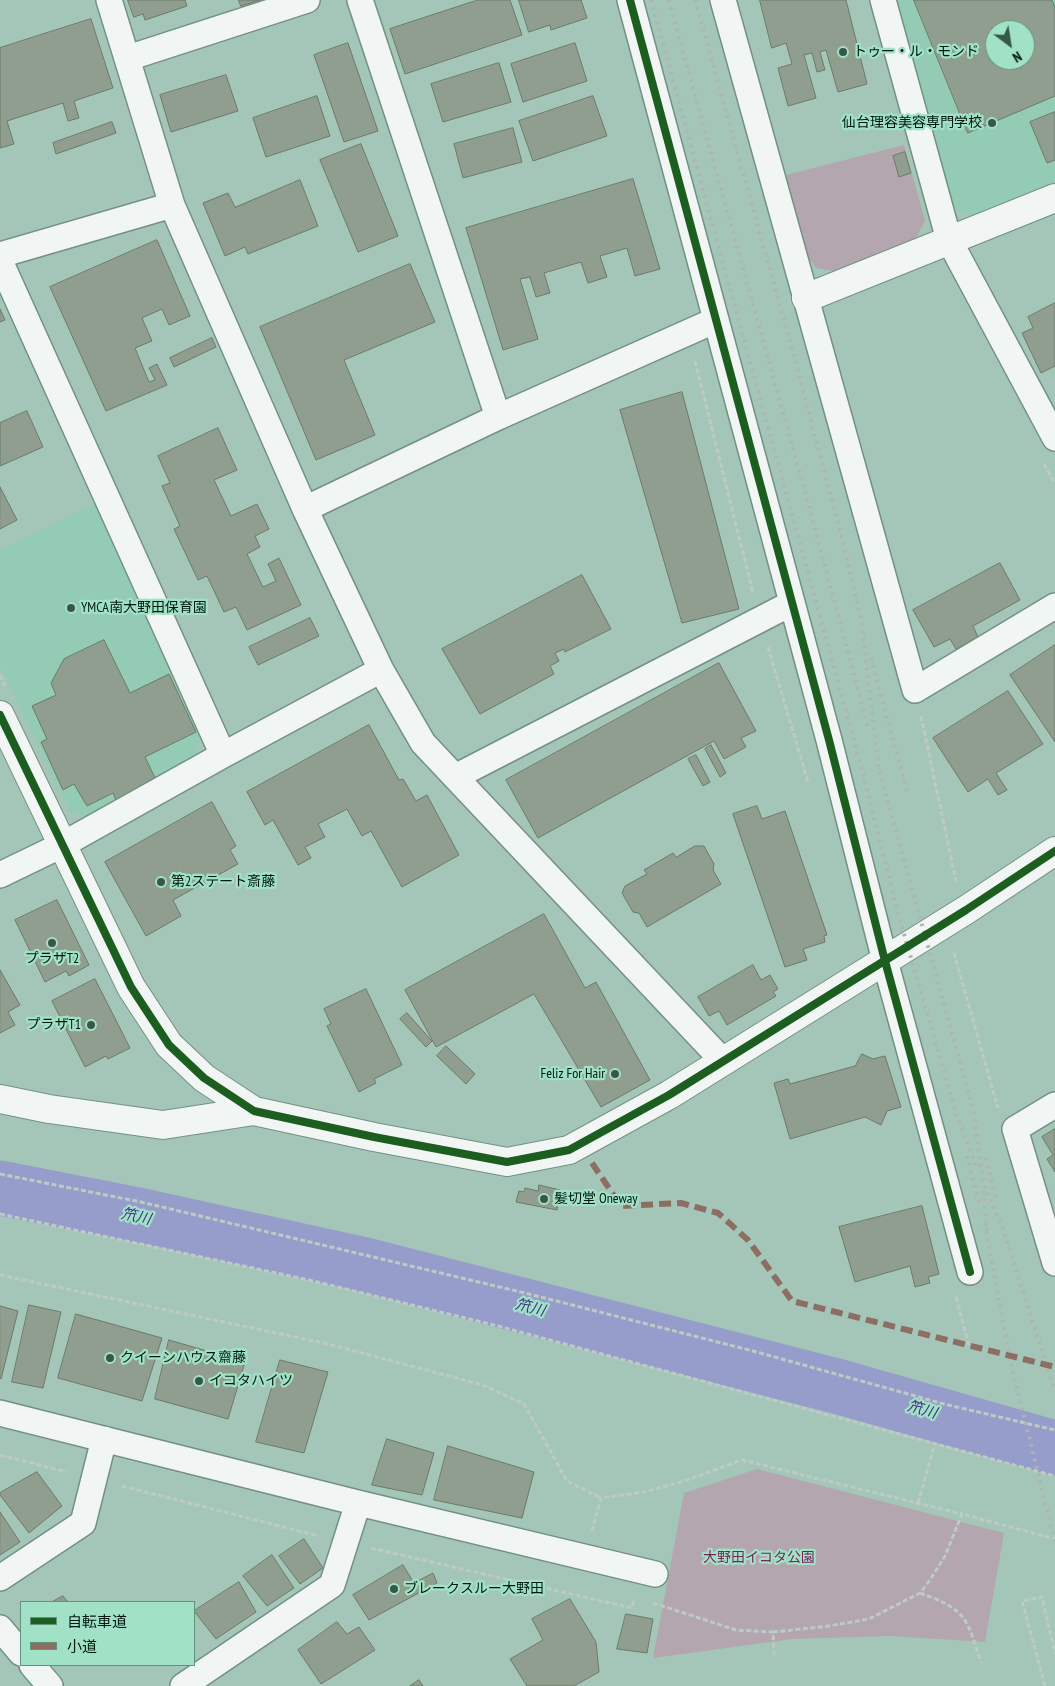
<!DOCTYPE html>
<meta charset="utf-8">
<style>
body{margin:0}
#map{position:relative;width:1055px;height:1686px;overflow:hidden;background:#a4c6b8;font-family:"PT Sans Narrow","Noto Sans JP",sans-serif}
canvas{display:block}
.legend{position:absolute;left:20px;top:1601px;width:175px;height:65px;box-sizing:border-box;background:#a1e2c7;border:1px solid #61927e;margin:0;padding:6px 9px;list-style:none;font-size:15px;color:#001910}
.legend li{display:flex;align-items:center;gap:10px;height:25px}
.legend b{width:25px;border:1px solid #61927e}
.north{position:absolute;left:985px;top:20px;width:50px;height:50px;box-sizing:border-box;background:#a1e2c7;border:1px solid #61927e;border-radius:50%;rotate:149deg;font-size:14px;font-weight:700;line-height:20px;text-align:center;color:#001910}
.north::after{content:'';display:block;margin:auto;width:18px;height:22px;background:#39564b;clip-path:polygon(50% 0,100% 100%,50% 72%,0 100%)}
</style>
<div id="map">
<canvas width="1055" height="1686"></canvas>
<ul class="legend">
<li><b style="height:6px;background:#1b5e20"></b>自転車道</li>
<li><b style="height:6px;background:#8d6e63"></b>小道</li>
</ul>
<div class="north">N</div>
</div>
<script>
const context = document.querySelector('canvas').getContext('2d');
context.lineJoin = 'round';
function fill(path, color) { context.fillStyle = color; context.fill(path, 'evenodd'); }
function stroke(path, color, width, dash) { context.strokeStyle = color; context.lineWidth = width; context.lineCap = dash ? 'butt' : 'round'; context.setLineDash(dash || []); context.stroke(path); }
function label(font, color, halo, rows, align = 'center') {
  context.font = font + ' "PT Sans Narrow","Noto Sans JP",sans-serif'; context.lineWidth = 4.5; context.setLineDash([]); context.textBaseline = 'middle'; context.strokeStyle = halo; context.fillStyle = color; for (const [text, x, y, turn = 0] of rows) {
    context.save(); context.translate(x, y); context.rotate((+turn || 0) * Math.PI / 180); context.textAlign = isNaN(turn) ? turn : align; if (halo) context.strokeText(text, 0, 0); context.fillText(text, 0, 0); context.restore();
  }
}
const built = new Path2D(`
 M896 0H1055V186L975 218 951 207ZM995 30H1025V60H995Z
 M95 504 201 739 193 759 114 805 87 816 70 812 0 665V550Z`);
const green = new Path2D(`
 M904 145 925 221 915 240 833 271 816 268 811 260H809L786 175Z
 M757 1469 1004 1533 985 1642 890 1636 792 1639 653 1658 684 1493Z`);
const river = new Path2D(`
 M0 1188 143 1216 361 1264 840 1387 1055 1448`);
const building = new Path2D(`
 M128 0H185L187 6 145 20 143 14 134 17Z
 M239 0H260L241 6Z
 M478 0H510L522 35 405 74 390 29Z
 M519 0H581L587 18 551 30 550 25 529 32Z
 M760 0H846L867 84 838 92 826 50 820 52 825 70 817 72 812 53 804 55 816 98 788 106 778 68 792 64 786 43 772 48Z
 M914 0H1052L1055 7V96L968 133ZM995 30H1025V60H995Z
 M91 19 113 88 74 101 79 118 68 121 63 103 7 121 14 144 0 148V48Z
 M348 43 378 131 344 142 314 55Z
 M575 43 587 81 523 102 511 64Z
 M499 63 511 102 443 122 431 84Z
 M226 75 238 111 171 132 160 95Z
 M317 96 330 136 266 157 253 118Z
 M593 96 607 136 533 161 519 121Z
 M1055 112V160L1047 163 1030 122Z
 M112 122 116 133 56 154 53 143Z
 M513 128 522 162 463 178 454 144Z
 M361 144 398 236 358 252 320 160Z
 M905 152 911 173 899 177 893 156Z
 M633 179 660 269 635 276 627 248 600 256 607 277 588 283 581 262 544 273 550 293 536 297 530 277 520 279 538 339 503 350 466 228Z
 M300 180 318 226 248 254 245 247 225 256 203 203 228 193 235 207Z
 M157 240 190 316 169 325 162 309 142 318 152 341 135 348 149 382 155 380 149 368 157 364 167 385 106 411 50 287Z
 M410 264 435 322 344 360 375 435 316 460 260 327Z
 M1055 303V366L1041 373 1022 333 1033 328 1028 317Z
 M0 309 5 320 0 322Z
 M212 338 216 347 174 367 170 358Z
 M682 392 739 609 682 623 620 410Z
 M27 411 43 447 0 466V423Z
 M218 428 237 470 214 480 231 516 257 504 269 529 255 536 260 547 247 554 263 587 276 581 268 564 279 558 301 605 247 630 236 607 224 612 207 576 198 580 174 529 180 526 162 486 170 483 158 456Z
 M0 487 17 520 0 529Z
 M1000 563 1020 600 973 626 978 637 956 649 950 639 934 647 913 610Z
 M582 575 611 629 565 652 564 649 555 653 559 661 550 666 554 674 480 714 442 649Z
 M310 618 319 636 258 665 249 647Z
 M104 640 130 693 169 674 196 732 145 757 156 780 116 800 113 793 87 806 74 784 63 790 41 742 47 739 32 706 56 695 51 683 64 659Z
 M1055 645V742L1010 675Z
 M719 663 756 731 741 738 746 747 724 759 714 741 538 838 506 780Z
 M1008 691 1043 744 996 773 1007 790 998 795 988 779 968 792 933 738Z
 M369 725 399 780 403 779 416 801 427 795 459 855 402 887 371 831 362 836 347 809 318 824 325 837 305 847 311 858 298 865 273 820 265 825 247 792Z
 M711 745 726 773 720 777 705 749Z
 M696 755 710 782 703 786 688 759Z
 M212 802 236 846 230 850 238 864 173 900 181 916 146 936 105 862Z
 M757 806 762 819 785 811 827 935 824 936 825 942 803 949 807 960 785 967 733 814Z
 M695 846H704L714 864 713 870 721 884 647 927 639 913 633 912 622 893 625 886 647 874 644 870 673 853 676 857Z
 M57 900 89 965 69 976 66 971 45 982 15 920Z
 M544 914 585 988 596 982 650 1080 601 1107 534 994 436 1047 405 990Z
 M753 965 761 980 770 975 778 989 773 992 776 996 727 1025 719 1011 709 1016 698 997Z
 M0 970 20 1005 8 1012 15 1025 0 1033Z
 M95 979 130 1048 108 1059 106 1056 85 1067 52 1001Z
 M366 989 402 1065 374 1079 376 1083 359 1092 327 1026 331 1024 324 1009Z
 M407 1013 432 1041 426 1047 400 1019Z
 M446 1046 475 1074 466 1084 437 1056Z
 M862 1054 873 1059 885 1056 901 1107 887 1111 881 1125 865 1117 790 1139 774 1083 788 1079 790 1084 855 1066Z
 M1055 1129V1172L1047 1159 1053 1155 1042 1137Z
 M539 1185 560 1190 557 1210 516 1202 519 1191 524 1192 525 1188 538 1191Z
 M922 1206 939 1274 928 1277 930 1283 915 1287 910 1266 855 1282 839 1227Z
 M29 1305 61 1312 43 1388 12 1382Z
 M0 1306 18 1311 1 1379 0 1378Z
 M76 1314 162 1338 142 1401 58 1378Z
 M169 1340 245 1362 228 1419 155 1399Z
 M280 1360 328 1372 304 1453 256 1442Z
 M387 1439 434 1453 422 1495 372 1485Z
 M448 1446 534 1472 522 1518 434 1500Z
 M37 1472 62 1506 29 1533 0 1495V1493Z
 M0 1512 20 1542 0 1555Z
 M304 1539 323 1568 300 1584 279 1556Z
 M272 1555 294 1588 267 1606 243 1576Z
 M403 1565 414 1583 433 1573 437 1583 369 1620 353 1595Z
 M239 1582 256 1612 216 1639 194 1611Z
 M63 1596 68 1602H52Z
 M570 1599 596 1642 599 1672 574 1686H527L510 1659 543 1640 532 1619Z
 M626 1614 653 1619 647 1653 617 1649Z
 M337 1622 347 1634 359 1627 375 1650 321 1684 298 1650Z
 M419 1680 423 1686H410Z`);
const path = new Path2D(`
 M695 361 753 593
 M1044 464 1055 484
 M768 647 808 782
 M0 675 5 686
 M921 716 956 881
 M954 953 998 1108
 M0 1174 141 1202 525 1293 753 1351 944 1404 1055 1430
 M0 1214 309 1280 498 1326 1055 1476
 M0 1275 324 1343 483 1385 524 1404 567 1481 601 1498
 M956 1297 969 1346
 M0 1455 67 1472
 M122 1486 319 1536
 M918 1503 935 1443
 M592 1531 601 1498 645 1492 687 1480 742 1460 962 1514
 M371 1548 632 1608 634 1599
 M920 1593C967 1610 966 1617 981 1662
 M653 1603 736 1630 773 1632 774 1657
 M773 1632 829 1626 869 1619 920 1593 930 1580 945 1556 962 1514 1055 1539
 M1045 1686 1022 1601 1042 1597 1055 1654`);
const street = new Path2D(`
 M109 0 172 205 305 509 381 670 423 743 723 1061
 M360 0 498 417
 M630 0 829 740 885 961 970 1272
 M723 0 915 690 1055 606
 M883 0 949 240 1055 438
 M128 58 307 0
 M0 255 172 205
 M0 261 223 755
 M305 509 498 417 716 320
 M455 777 792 603
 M0 875 62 845 223 755 381 670
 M1055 1105 1015 1129 1055 1263
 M0 1413 358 1503 655 1574
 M0 1578 83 1523 104 1439
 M0 1628 21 1653
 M32 1665 50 1686
 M183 1686 332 1585 358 1503`);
const secondary = new Path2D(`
 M806 298 1055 198
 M0 715 131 987 169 1045 204 1078 254 1111 374 1137 507 1162 569 1150 669 1095 966 910 1055 851
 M0 1099 49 1109 163 1125 254 1111`);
const rail = new Path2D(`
 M651 0 862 770 900 920 956 1113 976 1165
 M669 0C735 243 805 485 868 728
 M695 0 790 342 842 538 861 619 879 770 973 1108 983 1182 1002 1226 1055 1392
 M871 658 907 791
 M967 1156 979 1202
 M986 1158 996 1199
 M983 1191 987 1231
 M985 1224 1010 1360 1055 1542`);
const quiet = new Path2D(`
 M592 1163 621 1206 681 1203 718 1213 748 1240 792 1301 1055 1367`);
const cycleway = new Path2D(`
 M630 0 829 740 885 961 970 1272
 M0 715 131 987 169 1045 204 1078 254 1111 374 1137 507 1162 569 1150 669 1095 966 910 1055 851`);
const markers = [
 [843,52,5,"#39564b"],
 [992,123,5,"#39564b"],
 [71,608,5,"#39564b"],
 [161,882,5,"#39564b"],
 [52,943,5,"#39564b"],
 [91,1025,5,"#39564b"],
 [615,1074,5,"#39564b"],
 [544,1199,5,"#39564b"],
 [110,1358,5,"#39564b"],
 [199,1381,5,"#39564b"],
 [394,1589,5,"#39564b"]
];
const poiNames = [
 ["トゥー・ル・モンド",853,52],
 ["仙台理容美容専門学校",982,123,"right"],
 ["YMCA南大野田保育園",81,608],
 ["第2ステート斎藤",171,882],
 ["プラザT2",52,959,"center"],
 ["プラザT1",81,1025,"right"],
 ["Feliz For Hair",605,1074,"right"],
 ["髪切堂 Oneway",554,1199],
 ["クイーンハウス齋藤",120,1358],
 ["イコタハイツ",209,1381],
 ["ブレークスルー大野田",404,1589]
];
const parkNames = [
 ["大野田イコタ公園",759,1558]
];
const waterNames = [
 ["笊川",136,1217,12],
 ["笊川",530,1308,14],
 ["笊川",922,1410,16]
];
fill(built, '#93cbb4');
fill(green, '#b3a6ae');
stroke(river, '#979dca', 55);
fill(building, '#8f9e8e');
stroke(building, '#6b7a69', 1);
stroke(street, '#749085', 28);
stroke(secondary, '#749085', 30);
stroke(path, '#becac6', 3, [5, 2.5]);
stroke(street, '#f1f6f4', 25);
stroke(secondary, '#f1f6f4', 28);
stroke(rail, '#acb5b2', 4, [2.5, 5]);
stroke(quiet, '#8d6e63', 6, [12, 6]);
stroke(cycleway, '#1b5e20', 8);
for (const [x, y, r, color] of markers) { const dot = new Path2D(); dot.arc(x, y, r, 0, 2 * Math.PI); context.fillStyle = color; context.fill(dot); stroke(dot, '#a1e2c7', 2); }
label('14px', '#001910', '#a1e2c7', poiNames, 'left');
label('14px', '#792357', '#a1e2c7', parkNames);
label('italic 15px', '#423285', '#a1e2c7', waterNames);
</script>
